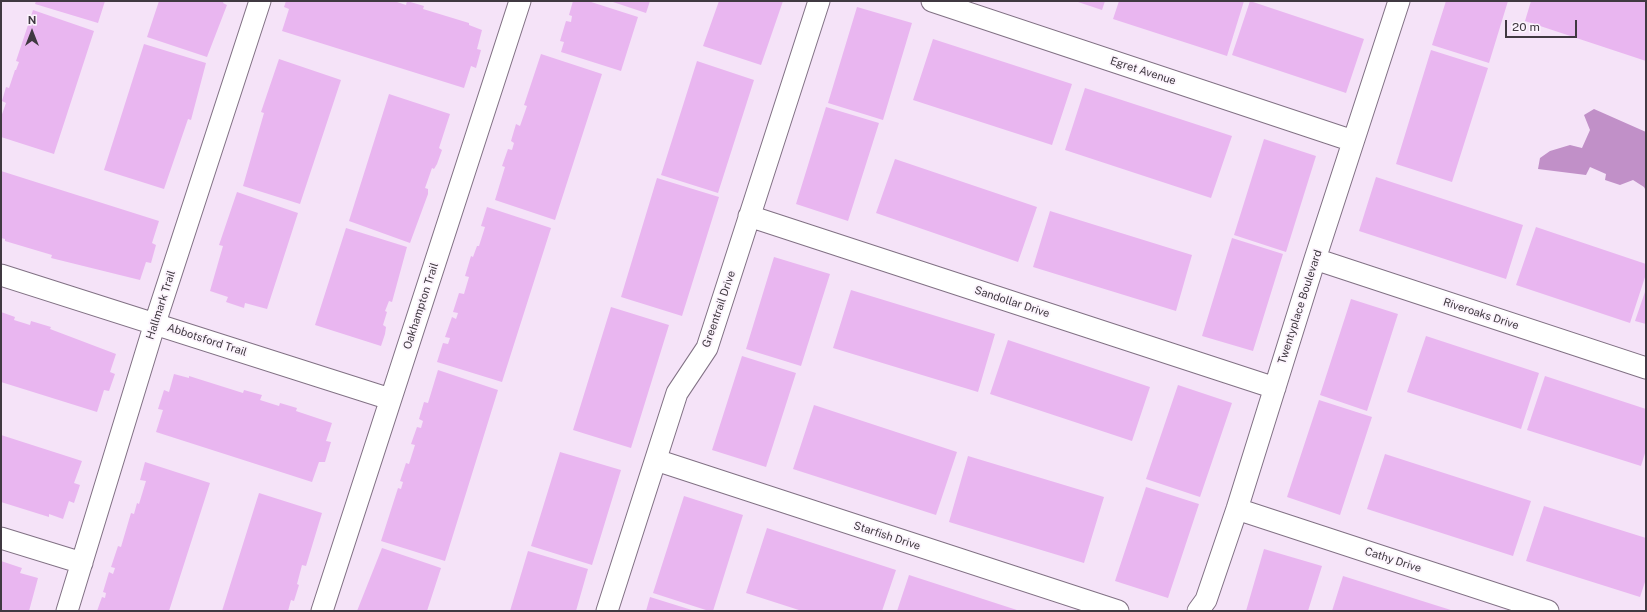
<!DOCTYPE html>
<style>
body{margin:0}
#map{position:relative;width:1647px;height:612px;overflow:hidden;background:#f5e3f8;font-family:"Public Sans",sans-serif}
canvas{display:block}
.frame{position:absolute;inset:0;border:2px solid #403941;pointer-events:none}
.north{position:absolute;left:12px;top:12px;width:40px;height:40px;-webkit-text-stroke:3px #fcf4fd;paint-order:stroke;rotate:0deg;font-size:11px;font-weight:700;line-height:16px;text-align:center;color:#403941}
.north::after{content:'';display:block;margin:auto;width:14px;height:18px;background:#403941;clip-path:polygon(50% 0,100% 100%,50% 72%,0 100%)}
.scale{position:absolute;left:1505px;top:20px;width:72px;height:18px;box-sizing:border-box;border:2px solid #403941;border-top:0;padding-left:5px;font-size:12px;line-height:14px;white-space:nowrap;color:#403941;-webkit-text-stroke:3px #fcf4fd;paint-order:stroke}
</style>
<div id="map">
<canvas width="1647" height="612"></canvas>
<div class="frame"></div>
<div class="north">N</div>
<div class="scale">20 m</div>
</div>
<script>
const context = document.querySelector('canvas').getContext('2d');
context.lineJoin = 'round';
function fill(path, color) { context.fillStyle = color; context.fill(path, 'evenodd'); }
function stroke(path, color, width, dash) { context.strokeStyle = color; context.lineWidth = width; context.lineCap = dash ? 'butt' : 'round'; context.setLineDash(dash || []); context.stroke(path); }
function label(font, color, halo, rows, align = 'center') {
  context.font = font + ' "Public Sans",sans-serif'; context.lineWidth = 3.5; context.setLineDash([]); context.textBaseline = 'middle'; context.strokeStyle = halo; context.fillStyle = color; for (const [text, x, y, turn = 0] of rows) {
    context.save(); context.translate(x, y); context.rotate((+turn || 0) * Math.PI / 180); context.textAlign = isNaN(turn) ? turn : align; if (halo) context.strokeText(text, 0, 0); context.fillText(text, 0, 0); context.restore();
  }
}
const water = new Path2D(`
 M1594 109 1646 132V191L1644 187 1633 180 1620 185 1605 180 1606 174 1590 167 1586 175 1538 169 1540 158 1550 151 1570 145 1582 148 1590 130 1584 115Z`);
const building = new Path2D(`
 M36 1H105L98 23 35 4Z
 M159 1H224L223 3 227 5 207 57 147 37Z
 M286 1H394L406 5 407 1 424 6 423 9 469 23V25L482 30 477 49 481 50 476 68 471 66 464 88 282 31 289 9 284 7Z
 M573 1H588L638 17 621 71 561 52 564 42 560 41 566 21 571 22 572 16 569 15Z
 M610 1H650L646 13Z
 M719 1H783L761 65 703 46Z
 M1075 1H1105L1102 10Z
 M1119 1H1244L1227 56 1113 19Z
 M1250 1 1364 39 1346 93 1232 55Z
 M1446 1H1508L1489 63 1432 45Z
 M1531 1H1646V61L1525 21Z
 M857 7 912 23 883 120 828 103Z
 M33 10 94 31 54 154 1 137V117L6 103 2 101 6 87 9 88 15 70H16L19 62 16 61Z
 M933 39 1072 84 1052 145 913 100Z
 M144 44 206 63 191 120 188 119 164 189 104 170Z
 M1431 50 1488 68 1452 182 1396 164Z
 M541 54 602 74 555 220 495 200 505 167 502 166 508 149 512 150 514 143 511 141 516 124 520 126 527 106 524 105Z
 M279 59 341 80 300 204 243 186 264 113 261 112Z
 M697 61 754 80 718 193 661 175Z
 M1085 88 1232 136 1211 198 1065 150Z
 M389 94 450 114 439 148 442 150 437 164 434 169 432 168 425 188 428 189V194L410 243 349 221Z
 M826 107 879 123 848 221 796 204Z
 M1264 139 1316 156 1286 252 1234 235Z
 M895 159 1037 207 1018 262 876 213Z
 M1 171 159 221 152 243 156 245 151 263 146 262 140 280 51 258 52 255 5 241V239L1 238Z
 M1376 177 1523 225 1506 279 1359 231Z
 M657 178 719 197 682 316 621 297Z
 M237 192 298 213 267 309 245 303 244 308 226 302 228 297 210 291 223 246 219 245Z
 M487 207 551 228 502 382 437 362 443 343 448 344 450 338 445 337 452 317 456 319 458 313 453 312 459 293 464 294 469 277 465 276 471 256 473 257 477 246H479L485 227 481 226Z
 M1050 211 1192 255 1176 311 1033 267Z
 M1536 227 1646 264V274L1630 323 1516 285Z
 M346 228 407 247 392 302 389 301 385 311 387 312 383 325 386 327 385 334 381 346 315 325Z
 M1232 238 1283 254 1253 351 1202 336Z
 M774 257 830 274 801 366 746 349Z
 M1646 289V324L1635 321Z
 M851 290 995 334 978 392 833 348Z
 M1351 299 1398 314 1367 411 1320 395Z
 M611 307 669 325 631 448 573 430Z
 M1 312 15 317 14 320 30 325 31 321 51 327 50 329 116 354 110 372 115 374 109 391 104 390 97 412 1 382Z
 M1426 336 1539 373 1521 429 1407 392Z
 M1008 340 1150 387 1132 441 990 394Z
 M742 356 796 373 766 467 712 450Z
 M438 370 498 390 445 561 381 541 398 488 401 489 403 482 400 481 406 463 409 464 415 445 411 444 417 427 421 428 423 421 419 419 424 402 428 403Z
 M174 374 189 378V376L243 393 244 390 262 395 260 400 279 406 280 403 297 408 296 411 332 423 326 441 331 442 325 462H319L312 482 156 432 163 410 158 409 164 390 169 392Z
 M1545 376 1646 409V450L1641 466 1527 430Z
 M1178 385 1232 403 1200 497 1146 479Z
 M1319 400 1372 417 1340 515 1287 497Z
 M814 405 957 452 936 515 793 469Z
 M1 435 82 461 74 483 80 485 74 503 69 501 63 519 49 514V517L1 502Z
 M560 452 621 470 592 565 531 546Z
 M1385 454 1531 501 1513 556 1367 509Z
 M968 456 1104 497 1084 563 949 522Z
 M145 462 210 483 169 611H97L102 597 105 598 106 593 103 592 109 572 113 574 115 568 111 567 118 546 121 547 131 513 134 514 137 503 139 504 146 481 140 480Z
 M1146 487 1199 504 1168 598 1115 581Z
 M259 493 322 513 306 566 302 565 297 584 299 585 294 601 291 600 288 611H222Z
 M684 496 743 515 713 611H709L653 593Z
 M1544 506 1646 538V579L1640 597 1526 561Z
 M767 528 896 570 882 611H802L746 593Z
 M382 548 441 568 427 611H357Z
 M1264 549 1322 566 1308 611H1246Z
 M528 551 588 569 576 611H510Z
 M1 561 22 568 20 573 38 578 29 611H1Z
 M909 575 1020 611H897Z
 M1343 576 1454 611H1332Z
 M650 597 695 611H646Z`);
const minor = new Path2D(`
 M932 1 1353 141
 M749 216 1275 388
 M1315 259 1646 368
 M1 275 390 399
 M656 460 1118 611
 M1237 509 1548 611
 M1 538 82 563
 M67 611 155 323 260 1
 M322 611 520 1
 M607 611 677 393 707 348 819 1
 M1198 611 1206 600 1237 509 1315 259 1399 1`);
const streetNames = [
 ["Egret Avenue",1143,71,18],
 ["Sandollar Drive",1012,302,18],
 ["Hallmark Trail",161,305,-72],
 ["Oakhampton Trail",421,306,-72],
 ["Twentyplace Boulevard",1300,307,-72],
 ["Greentrail Drive",719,309,-71],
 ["Riveroaks Drive",1481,314,18],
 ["Abbotsford Trail",207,340,18],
 ["Starfish Drive",887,536,18],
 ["Cathy Drive",1393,560,18]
];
fill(water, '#c190c8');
fill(building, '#e9b6f0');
stroke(minor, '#817184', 23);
stroke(minor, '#fff', 21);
label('11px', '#403941', '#fcf4fd', streetNames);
</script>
